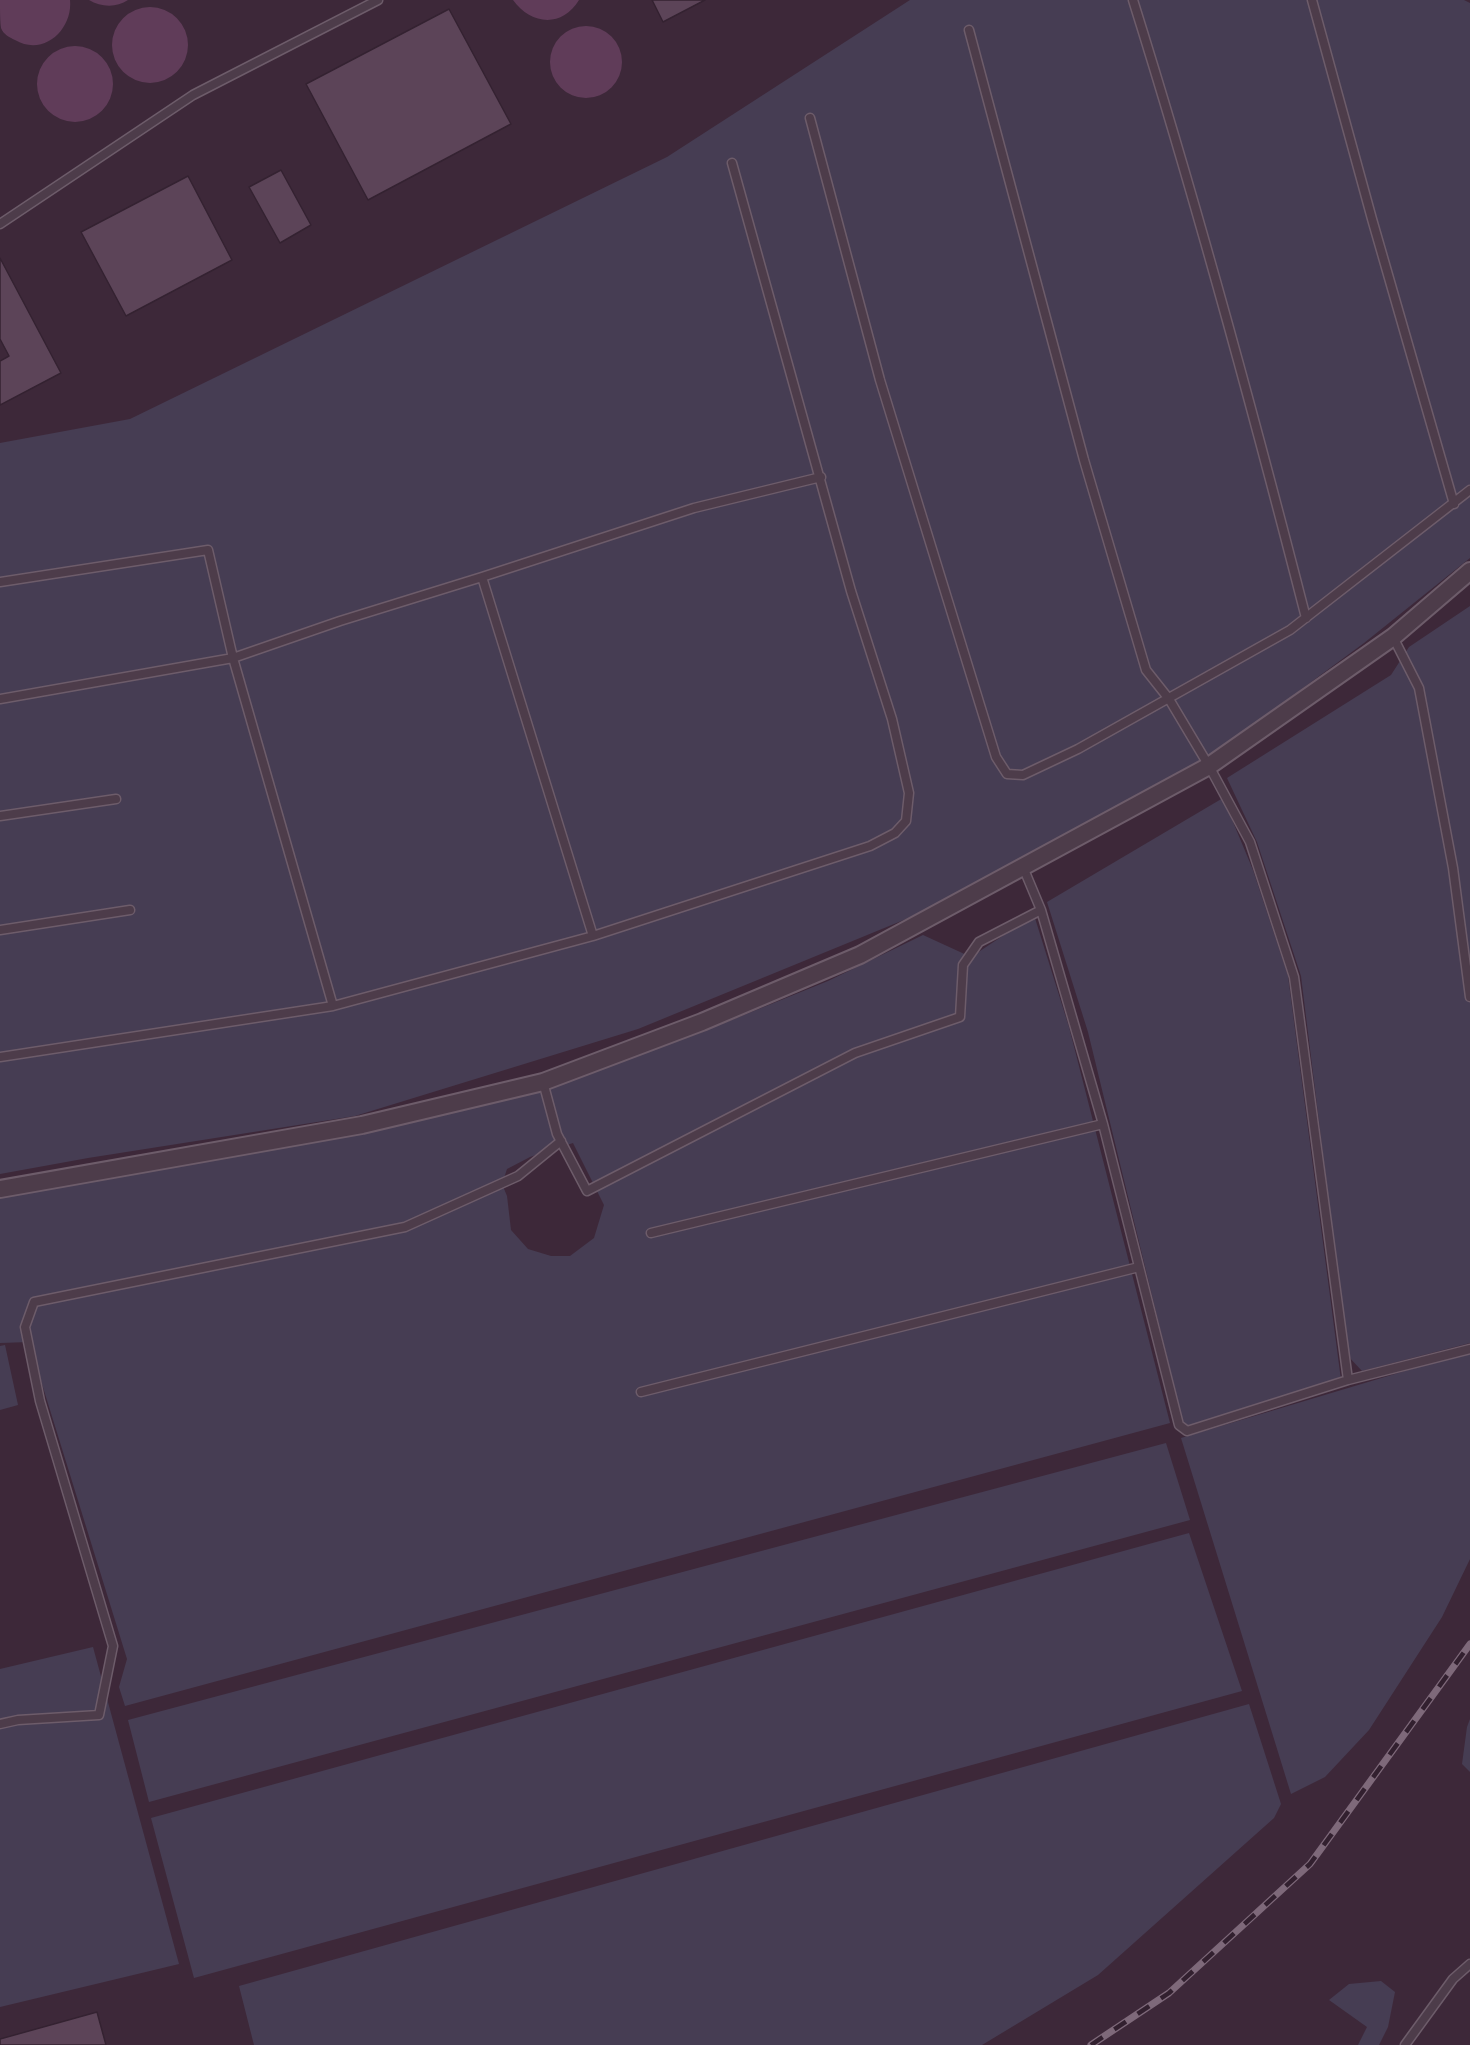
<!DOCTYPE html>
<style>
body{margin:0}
canvas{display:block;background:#3d2839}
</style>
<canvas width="1470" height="2045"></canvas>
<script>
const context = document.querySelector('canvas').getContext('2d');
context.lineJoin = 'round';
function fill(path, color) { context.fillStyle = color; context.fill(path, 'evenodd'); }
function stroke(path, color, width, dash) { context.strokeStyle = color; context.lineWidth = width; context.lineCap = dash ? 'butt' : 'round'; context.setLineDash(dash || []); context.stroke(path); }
const green = new Path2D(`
 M910 0H1464L1470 3V558L1364 643 1219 750 933 908 638 1029 355 1116 88 1158 0 1174V443L130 419 667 157Z
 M1470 606V1343L1362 1371 1348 1356 1301 976 1257 842 1227 778 1391 675 1409 647Z
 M1223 798 1253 870 1288 976 1341 1380 1184 1427 1088 1032 1047 902Z
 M1034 915 1069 1027 1170 1423 125 1706 119 1687 127 1659 29 1342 0 1343V1197L401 1123 527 1095 697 1034 828 981 923 935 971 957ZM573 1143 604 1205 594 1238 570 1256H551L528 1249 511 1230 507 1196 502 1184 507 1169 530 1157Z
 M5 1345 18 1405 0 1410V1346Z
 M1465 1353 1470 1354V1559L1442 1617 1369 1730 1325 1777 1291 1794 1181 1438Z
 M1166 1443 1190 1520 149 1802 128 1720Z
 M1189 1533 1242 1691 194 1978 151 1818Z
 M93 1647 179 1964 0 2007V1669Z
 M1249 1704 1281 1804 1274 1818 1098 1975 982 2045H254L239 1986Z
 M1470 1719V1772L1462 1764 1467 1727Z
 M1381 1981 1395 1992 1388 2027 1379 2045H1358L1367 2027 1329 2000 1349 1984Z`);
const water = new Path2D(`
 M0 0H70C73 29 44 57 15 40 9 37 4 35 1 28 0 21 0 8 0 0Z
 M89 0H128C116 8 101 7 89 0Z
 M513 0H579C562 28 531 25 513 0Z
 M112 45a38 38 0 1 1 76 0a38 38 0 1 1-76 0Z
 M550 62a36 36 0 1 1 72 0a36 36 0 1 1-72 0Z
 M37 84a38 38 0 1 1 76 0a38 38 0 1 1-76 0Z`);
const building = new Path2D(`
 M652 0H705L663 22Z
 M449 9 511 124 368 200 306 84Z
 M281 170 311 225 280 243 249 187Z
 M188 176 232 260 126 316 81 232Z
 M0 258 61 373 0 405V361L9 356 0 339Z
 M97 2012 106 2045H0V2039Z`);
const service = new Path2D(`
 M1133 0C1197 204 1253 411 1306 618
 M1312 0 1372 219 1454 504
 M969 30 1084 460 1146 670 1169 699 1209 766 1250 842 1294 977 1348 1380
 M810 118 880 380 996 757 1007 774 1023 775 1078 749 1290 630 1470 490
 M0 224 193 95 378 0
 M482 577 593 936
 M0 582 208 550 233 658 333 1006
 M1393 637 1419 688 1453 868 1470 997
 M0 699 233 658 340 621 482 577 694 508 821 477
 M0 816 116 799
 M1023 867 1041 910 1103 1124 1179 1425 1187 1431 1348 1380 1470 1349
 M0 930 130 910
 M0 1057 333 1006 593 936 870 846 895 833 906 821 909 793 892 719 851 591 732 163
 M543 1082 557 1134 587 1191 855 1053 960 1017 963 965 979 942 1041 910
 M651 1233 1103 1124
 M641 1392 1139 1267
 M0 1724 18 1720 99 1715 113 1646 40 1401 25 1327 34 1302 405 1227 518 1176 561 1141
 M1405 2045 1453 1979 1470 1964`);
const minor = new Path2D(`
 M0 1189 362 1125 543 1082 702 1022 860 955 1209 766 1393 637 1470 571`);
const rail = new Path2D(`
 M1091 2045 1169 1993 1310 1864 1470 1644`);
fill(green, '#463d53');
fill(water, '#603c59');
fill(building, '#5c4458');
stroke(building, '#342231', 1.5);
stroke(service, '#6d5c6a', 11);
stroke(minor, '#6d5c6a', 20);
stroke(service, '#4d3c4a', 8);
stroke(minor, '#4d3c4a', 16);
stroke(rail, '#7e697a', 7);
stroke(rail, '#32202f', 4.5, [14]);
</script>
